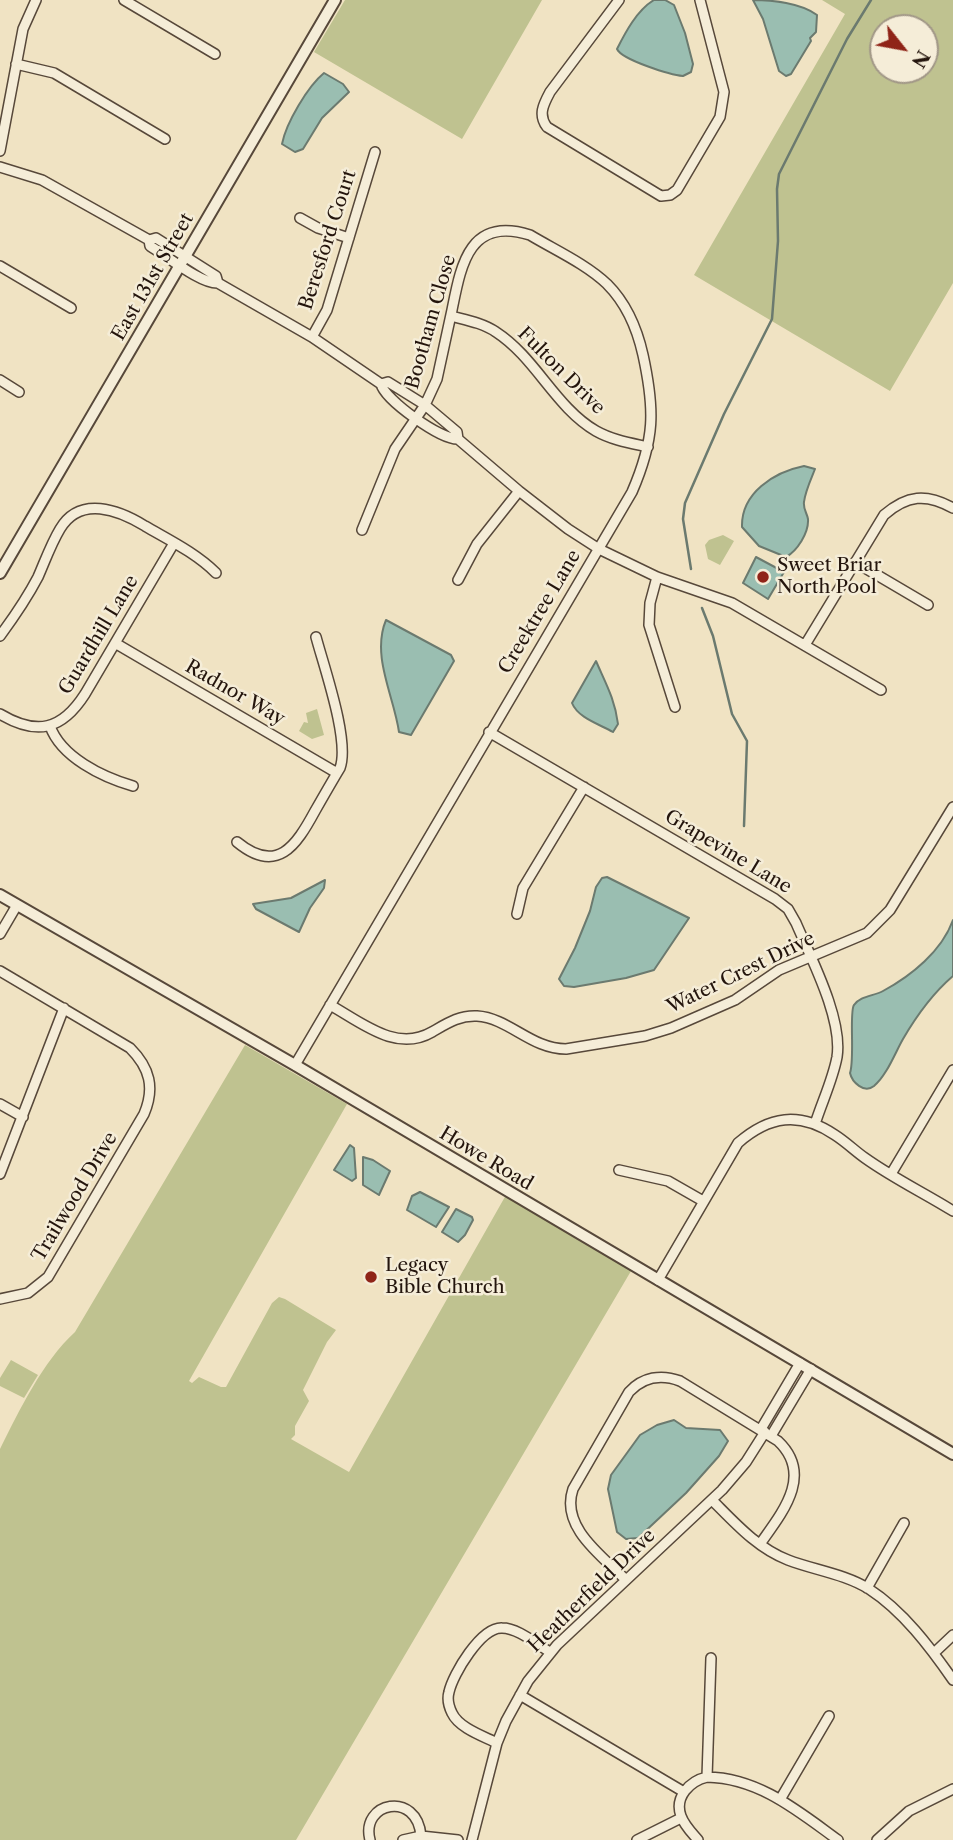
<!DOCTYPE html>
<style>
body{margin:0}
#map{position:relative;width:953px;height:1840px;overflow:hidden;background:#f0e3c3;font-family:"Libre Caslon Text",serif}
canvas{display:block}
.north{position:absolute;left:869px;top:14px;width:70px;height:70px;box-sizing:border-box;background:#f5edd8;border:2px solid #a19787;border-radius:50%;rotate:121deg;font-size:19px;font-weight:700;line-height:28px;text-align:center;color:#24150d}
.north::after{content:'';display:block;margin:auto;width:24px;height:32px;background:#8f2418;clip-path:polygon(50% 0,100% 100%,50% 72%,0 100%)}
</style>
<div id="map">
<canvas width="953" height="1840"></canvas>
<div class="north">N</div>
</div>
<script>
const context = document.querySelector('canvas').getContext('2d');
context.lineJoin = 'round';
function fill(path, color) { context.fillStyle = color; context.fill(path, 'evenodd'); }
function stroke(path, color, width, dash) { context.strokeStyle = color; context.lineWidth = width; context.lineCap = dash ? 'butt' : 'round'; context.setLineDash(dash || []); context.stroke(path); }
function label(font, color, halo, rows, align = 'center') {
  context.font = font + ' "Libre Caslon Text",serif'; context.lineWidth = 5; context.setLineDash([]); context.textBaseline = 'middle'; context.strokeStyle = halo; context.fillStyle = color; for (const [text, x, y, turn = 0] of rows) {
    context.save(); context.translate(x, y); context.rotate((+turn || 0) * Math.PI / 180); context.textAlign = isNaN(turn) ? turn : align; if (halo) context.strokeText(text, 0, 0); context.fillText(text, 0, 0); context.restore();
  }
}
const green = new Path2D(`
 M345 0H542L462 139 314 52Z
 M822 0H953V283L890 391 694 275 845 14ZM883 28H925V70H883Z
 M723 535 734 541 720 565 708 559 705 545 709 540Z
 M317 709 324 735 312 739 299 731 304 722 308 723 306 713Z
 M245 1045 347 1104 189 1381 192 1383 199 1377 221 1387H226L272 1303 279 1297 285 1299 336 1330 327 1342 303 1390 309 1401 295 1426V1435L291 1439 349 1472 506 1195 631 1271 296 1840H0V1449C19 1411 43 1361 75 1332Z
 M11 1360 38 1375 24 1398 0 1386V1378Z`);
const water = new Path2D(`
 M654 0H665L674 5 685 33 693 64 691 72 683 76C671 75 622 60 617 49 625 33 637 10 654 0Z
 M753 0C772 0 801 3 817 15L816 32 810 38 811 41 791 74 786 76 779 71 763 19Z
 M324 73 343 84 349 92 322 118 303 149 295 152 282 144C286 123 308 86 324 73Z
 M804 466 815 469C811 479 805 492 804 502 803 509 807 513 808 519 809 533 797 551 786 557L759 546 742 527C741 493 774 472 804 466Z
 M756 557 784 572 768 599 743 583Z
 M386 620 451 655 454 661 411 735 399 732C394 696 371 656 386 620Z
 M596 661C605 682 615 699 618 724L613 732C599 724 578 718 572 703Z
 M607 877 689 918 654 970 626 978 574 987 564 986 559 979 575 948 590 911 596 887 602 878Z
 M325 880 324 888 310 908 299 932 256 909 253 904 291 898Z
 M953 920V976C932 994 917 1015 903 1039 895 1053 887 1075 874 1086 864 1094 852 1082 850 1073 855 1059 849 1011 854 1005 860 996 874 996 883 991 911 976 942 951 953 920Z
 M350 1145 354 1148 356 1178 352 1181 334 1170Z
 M363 1157 373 1160 390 1171 379 1195 363 1185Z
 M420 1192 449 1207 436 1227 407 1210 412 1196Z
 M456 1209 472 1217 473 1220 465 1235 458 1242 442 1232Z
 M674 1420 686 1428 720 1430 728 1441 719 1456 686 1493 638 1538 626 1539 617 1532 608 1489 611 1475 640 1435 657 1425Z`);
const stream = new Path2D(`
 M691 569 683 519 685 503 724 414 772 319 778 241 777 189 779 174 847 39 871 0
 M702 608 713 636 732 714 747 741 744 826`);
const minor = new Path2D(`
 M124 0 215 54
 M619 0 550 92C543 105 538 115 547 127L661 196 670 195 677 190 720 117 724 92 700 0
 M16 64 54 73 165 139
 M0 151 23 29 36 0
 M0 167 42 180 149 240 150 246C167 256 201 284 218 283L312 337 381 384C385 400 441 440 458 439
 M300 218 318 228 349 238
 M149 240 156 238 216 276 218 283
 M0 266 71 308
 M451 316C466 320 483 323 496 332 536 358 555 407 596 431 612 440 630 443 648 447
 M312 337 327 310 375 152
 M0 380 19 392
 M381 384 388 382 425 405 457 432 458 439 519 491 568 529 599 549 657 577 732 603 881 690
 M855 562 928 605
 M657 577 650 603 649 625 675 707
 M458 580 477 544 519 491
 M0 636C14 617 27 598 38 577 45 561 51 544 60 529 80 495 119 510 145 526 169 540 196 553 216 573
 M115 643 337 773
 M805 645 884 515C907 495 926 493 953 508
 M0 714C37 736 62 730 85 694L174 543
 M50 726C61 757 102 777 133 786
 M489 732 775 899 788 909 796 923C811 958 843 1019 837 1057 833 1079 822 1102 815 1124
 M237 842C277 875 296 846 315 811 323 797 331 783 340 768 350 741 324 667 316 637
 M517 914 523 888 584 787
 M0 934 17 905
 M0 971 130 1048C150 1068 155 1088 144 1114L48 1277 28 1293 0 1299
 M330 1005C361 1022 396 1053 432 1032 446 1024 459 1015 477 1016 509 1018 531 1049 566 1049L645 1036 671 1028 735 1000 779 970 867 933 890 910 953 807
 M295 1065 632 492C655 439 655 410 643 355 637 328 627 304 607 284 586 264 555 250 530 235 469 216 461 265 452 310 447 333 442 356 437 379L425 405 395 449 362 530
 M0 1104 23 1117
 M619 1170 668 1181 703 1201
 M0 1174 64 1008
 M891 1174 953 1070
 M658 1280 738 1143C769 1116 799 1111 835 1135 846 1142 855 1151 865 1158 893 1178 924 1193 953 1211
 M761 1429 800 1363
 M771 1436 811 1369
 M712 1500C735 1523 757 1548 788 1560 814 1570 845 1574 869 1589 903 1611 930 1647 953 1680
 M626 1580C602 1556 560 1527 573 1489L629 1392C643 1377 661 1374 680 1381L778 1441C814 1475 782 1513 760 1544
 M867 1588 904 1523
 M934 1653 953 1635
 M520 1695 684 1792
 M497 1743C483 1736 459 1728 452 1713 449 1707 447 1699 449 1692 453 1674 481 1627 502 1628 518 1628 536 1644 550 1652
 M707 1777 711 1658
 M781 1798 829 1716
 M370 1840C360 1802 417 1790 421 1836
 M403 1840 421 1836 458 1840
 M472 1840 497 1743 506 1721 528 1681 557 1645 722 1490 746 1462 765 1432
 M637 1840 681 1818
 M698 1840C692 1833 684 1825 681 1816 674 1797 690 1781 707 1777 759 1778 798 1811 838 1840
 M877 1840 909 1811 953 1789`);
const tertiary = new Path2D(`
 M0 573 335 0
 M0 895 295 1065 953 1454`);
const markers = [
 [763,577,7,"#8f2418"],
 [371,1277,7,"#8f2418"]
];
const streetNames = [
 ["Beresford Court",328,240,-72],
 ["East 131st Street",153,277,-60],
 ["Bootham Close",431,322,-74],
 ["Fulton Drive",561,371,45],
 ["Creektree Lane",540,612,-59],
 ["Guardhill Lane",99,635,-59],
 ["Radnor Way",235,693,30],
 ["Grapevine Lane",728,852,31],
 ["Water Crest Drive",741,973,-26],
 ["Howe Road",486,1159,31],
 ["Trailwood Drive",75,1197,-59],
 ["Heatherfield Drive",592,1591,-44]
];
const poiNames = [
 ["Sweet Briar",777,566],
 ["North Pool",777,588],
 ["Legacy",385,1266],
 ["Bible Church",385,1288]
];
fill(green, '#bfc290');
fill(water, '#9abeb1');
stroke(water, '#6b7a6f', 2);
stroke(stream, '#6b7a6f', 2.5);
stroke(minor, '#57483a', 12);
stroke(tertiary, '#57483a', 14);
stroke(minor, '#f5edd8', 9);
stroke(tertiary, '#f5edd8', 10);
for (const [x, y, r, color] of markers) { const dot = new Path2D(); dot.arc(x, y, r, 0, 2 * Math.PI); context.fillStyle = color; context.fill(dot); stroke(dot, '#f5edd8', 2.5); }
label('19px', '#24150d', '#f5edd8', streetNames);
label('19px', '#24150d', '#f5edd8', poiNames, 'left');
</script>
